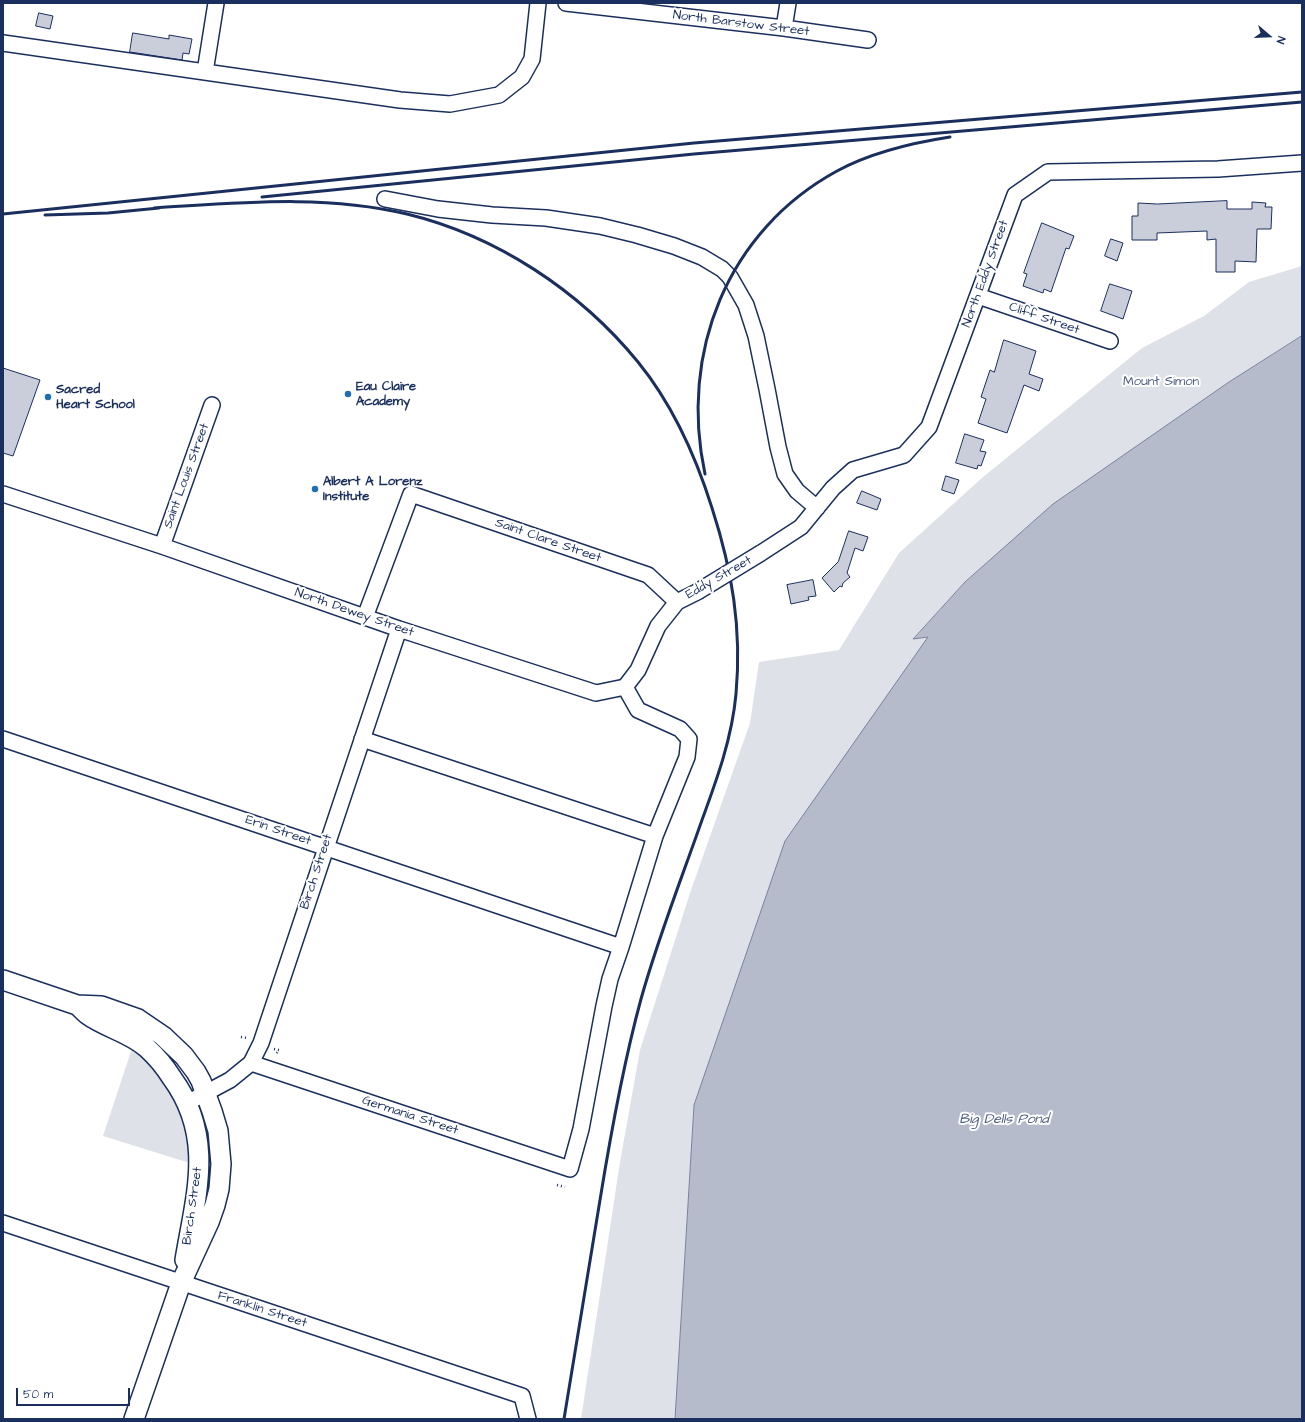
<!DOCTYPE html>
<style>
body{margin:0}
#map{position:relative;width:1305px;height:1422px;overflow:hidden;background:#fff;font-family:"Architects Daughter",sans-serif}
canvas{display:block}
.frame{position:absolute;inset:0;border:4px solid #1b2f5e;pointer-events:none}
.north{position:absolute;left:1249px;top:16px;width:40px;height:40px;-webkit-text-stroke:3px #fff;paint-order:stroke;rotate:109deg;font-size:11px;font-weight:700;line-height:16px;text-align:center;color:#1b2f5e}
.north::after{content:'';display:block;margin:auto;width:14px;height:18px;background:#1b2f5e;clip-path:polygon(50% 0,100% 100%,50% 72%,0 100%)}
.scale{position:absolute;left:16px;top:1388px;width:114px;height:18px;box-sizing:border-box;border:2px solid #1b2f5e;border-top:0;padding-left:5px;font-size:12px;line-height:14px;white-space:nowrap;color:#1b2f5e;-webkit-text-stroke:3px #fff;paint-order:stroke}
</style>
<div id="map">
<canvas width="1305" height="1422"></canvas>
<div class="frame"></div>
<div class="north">N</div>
<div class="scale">50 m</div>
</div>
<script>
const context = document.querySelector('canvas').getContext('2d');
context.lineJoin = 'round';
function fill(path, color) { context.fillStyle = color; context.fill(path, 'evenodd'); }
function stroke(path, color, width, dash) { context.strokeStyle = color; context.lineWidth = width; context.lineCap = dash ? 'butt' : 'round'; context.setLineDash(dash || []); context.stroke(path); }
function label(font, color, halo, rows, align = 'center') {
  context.font = font + ' "Architects Daughter",sans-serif'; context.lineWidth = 4; context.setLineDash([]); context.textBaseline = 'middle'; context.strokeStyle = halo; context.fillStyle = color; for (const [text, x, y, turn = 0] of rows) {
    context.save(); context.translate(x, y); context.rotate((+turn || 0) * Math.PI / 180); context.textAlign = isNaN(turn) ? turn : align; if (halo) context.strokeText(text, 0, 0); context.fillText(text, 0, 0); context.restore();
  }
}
const green = new Path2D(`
 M1302 266V336L1229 382 1053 504 965 582 913 638 929 637 694 1105 675 1419H581L620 1162 640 1050 690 893 750 723 759 662 839 650 899 553 983 477 1142 348 1204 316 1249 282Z
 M133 1045 144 1054 182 1108 193 1164 103 1136Z`);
const water = new Path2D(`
 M1302 336V1419H675L694 1105 785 841 928 637 913 639 965 582 1053 504 1229 382Z`);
const building = new Path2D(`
 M39 13 53 16 50 29 36 26Z
 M133 33 169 39V35L192 39 189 54 183 53 182 60 130 52Z
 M1227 201V209H1252V202L1266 203 1265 207H1272L1271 229H1257L1256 262 1235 261V272H1216V239L1207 240V231L1157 233V240H1132V216H1138V203L1157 204Z
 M1042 223 1074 236 1069 249 1066 248 1051 292 1044 289 1043 293 1023 286 1027 274 1024 273Z
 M1111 239 1123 243 1117 261 1105 256Z
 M1110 284 1132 291 1123 319 1101 311Z
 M1004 340 1036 351 1029 374 1043 379 1039 391 1024 385 1007 433 978 423 986 399 981 397 990 370 994 372Z
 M3 368 40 380 13 456 3 453Z
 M965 434 984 440 980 451 986 452 981 466 978 465 977 469 956 463Z
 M946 476 959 480 954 494 942 490Z
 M862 491 881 499 877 510 857 503Z
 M849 531 868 537 863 551 855 548 847 573 850 577 843 583 842 587 840 586 834 592 822 578 838 562Z
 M813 580 816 596 808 597 809 600 791 604 787 585Z`);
const path = new Path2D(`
 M241 1037 247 1038
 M274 1049 279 1050 276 1054
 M557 1185 565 1187`);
const minor = new Path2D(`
 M566 3 784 28 868 40
 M784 28 788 3
 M3 43 400 100 450 104 499 95 522 77 532 59 538 3
 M205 72 216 3
 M385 199 438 209 492 215 546 218 600 226 637 235 674 246 702 257 722 269 730 277 746 305 756 336 767 389 778 447 785 474 797 491 817 508
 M978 296 1110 341
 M3 494 162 546 399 629 596 693 625 687
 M162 546 212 405
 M761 553 801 527 833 488 853 470 904 455 929 427 1015 195 1048 172 1218 169 1302 163
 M365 617 411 494 648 575 677 602
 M625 687 638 670 658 626 677 602 697 592
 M3 739 621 947
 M362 739 655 836
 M251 1063 570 1169 581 1129 604 1006 610 979 621 947 655 836 687 757 689 739 680 729 638 710 625 687
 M187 1103 230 1080 251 1063 261 1043 399 629
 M3 1223 522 1396 528 1419`);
const major = new Path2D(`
 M3 980 77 1005 101 1006 138 1019 163 1036 184 1056 196 1072 201 1081 212 1111 218 1131 221 1164 219 1189 215 1205 209 1222 181 1283 134 1419
 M77 1005C81 1008 84 1012 88 1015 106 1028 129 1032 147 1048 157 1057 165 1067 172 1078 215 1137 196 1194 185 1260`);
const rail = new Path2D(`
 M262 197 694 154 1302 102
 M154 208C238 203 324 194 407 214 497 236 580 291 638 362 673 405 696 457 712 508 732 570 742 628 736 694 732 738 717 779 702 820 681 880 658 938 641 999 623 1065 611 1132 600 1200 588 1273 576 1346 564 1419
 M3 214 694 143 1302 92
 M45 215 108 213 159 208
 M705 474C679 353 727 231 837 171 872 152 911 143 950 137`);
const minorBridge = new Path2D(`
 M697 592 761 553`);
const markers = [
 [348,394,4,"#1f6fb2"],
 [48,397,4,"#1f6fb2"],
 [315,489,4,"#1f6fb2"]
];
const streetNames = [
 ["North Barstow Street",741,24,7],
 ["North Eddy Street",986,274,-70],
 ["Cliff Street",1044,319,19],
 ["Saint Louis Street",187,476,-70],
 ["Saint Clare Street",548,541,19],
 ["Eddy Street",719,578,-30],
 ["North Dewey Street",354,613,19],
 ["Erin Street",278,831,19],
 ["Birch Street",317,872,-72],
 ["Germania Street",410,1116,18],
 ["Birch Street",193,1206,-82],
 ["Franklin Street",262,1310,18]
];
const parkNames = [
 ["Mount Simon",1161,382]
];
const poiNames = [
 ["Eau Claire",356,387],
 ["Academy",356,402],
 ["Sacred",56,390],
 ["Heart School",56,405],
 ["Albert A Lorenz",323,482],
 ["Institute",323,497]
];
const waterNames = [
 ["Big Dells Pond",1004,1120]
];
fill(green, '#dee1e7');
fill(water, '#b5bbca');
stroke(water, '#77839f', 1);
fill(building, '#caceda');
stroke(building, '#1b2f5e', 1);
stroke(minor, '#1b2f5e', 18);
stroke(major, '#1b2f5e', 22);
stroke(path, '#1b2f5e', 2.5, [1, 3]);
stroke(minor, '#fff', 15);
stroke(major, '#fff', 19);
stroke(rail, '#1b2f5e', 3);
stroke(minorBridge, '#1b2f5e', 18, []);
stroke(minorBridge, '#fff', 15);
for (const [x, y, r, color] of markers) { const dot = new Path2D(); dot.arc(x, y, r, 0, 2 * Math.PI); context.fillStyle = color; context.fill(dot); stroke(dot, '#fff', 1.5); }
label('13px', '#1b2f5e', '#fff', streetNames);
label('13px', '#4c5c80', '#fff', parkNames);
label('bold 13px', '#1b2f5e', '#fff', poiNames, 'left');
label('italic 14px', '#49597e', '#fff', waterNames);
</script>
